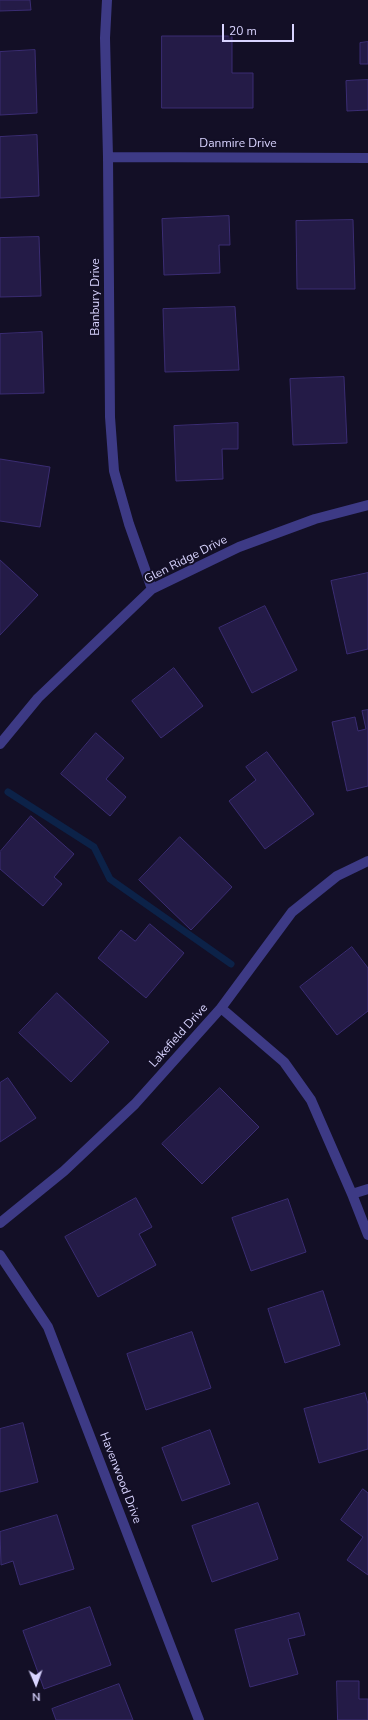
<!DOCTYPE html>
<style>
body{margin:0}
#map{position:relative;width:368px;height:1720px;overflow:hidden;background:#130f26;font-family:"Nunito Sans",sans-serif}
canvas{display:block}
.north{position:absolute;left:16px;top:1664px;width:40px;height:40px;-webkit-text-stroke:3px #130f26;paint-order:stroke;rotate:178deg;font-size:11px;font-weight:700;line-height:16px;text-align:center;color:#d9d4ff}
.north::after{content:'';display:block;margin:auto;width:14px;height:18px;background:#d9d4ff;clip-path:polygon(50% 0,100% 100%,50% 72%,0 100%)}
.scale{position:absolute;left:222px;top:24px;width:72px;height:18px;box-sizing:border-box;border:2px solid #d9d4ff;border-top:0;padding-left:5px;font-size:12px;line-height:14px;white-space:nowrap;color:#d9d4ff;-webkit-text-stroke:3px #130f26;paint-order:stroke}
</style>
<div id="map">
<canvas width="368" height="1720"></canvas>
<div class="north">N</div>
<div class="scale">20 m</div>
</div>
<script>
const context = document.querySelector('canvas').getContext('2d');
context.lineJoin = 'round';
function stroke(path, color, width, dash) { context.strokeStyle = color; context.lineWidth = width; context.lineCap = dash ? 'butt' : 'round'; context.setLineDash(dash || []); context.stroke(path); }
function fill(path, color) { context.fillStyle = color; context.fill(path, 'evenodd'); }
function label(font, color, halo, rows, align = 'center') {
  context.font = font + ' "Nunito Sans",sans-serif'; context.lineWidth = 4; context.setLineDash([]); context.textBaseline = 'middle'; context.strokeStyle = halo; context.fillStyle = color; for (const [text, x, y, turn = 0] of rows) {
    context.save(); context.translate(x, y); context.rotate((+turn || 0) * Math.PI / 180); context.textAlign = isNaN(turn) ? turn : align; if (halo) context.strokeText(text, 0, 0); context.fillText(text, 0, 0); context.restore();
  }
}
const stream = new Path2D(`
 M8 792 94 847 110 879 231 964`);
const building = new Path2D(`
 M0 0H30L31 10 0 11Z
 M162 36H232V73H253V108H162Z
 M368 42V64H360V43Z
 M35 50 37 113 0 115V52Z
 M368 80V110L347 111 346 81Z
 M37 135 39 196 0 198V137Z
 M229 216 230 245H219L220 273 164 275 162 219Z
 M353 220 355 289H297L296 221Z
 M39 237 41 296 0 297V238Z
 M235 307 239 370 165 372 163 309Z
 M42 332 44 393 0 394V334Z
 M344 377 347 443 293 445 290 379Z
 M238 423V449H222L223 479 176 481 174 426Z
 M0 459 50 467 40 527 0 521Z
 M0 560 38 595 0 635Z
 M368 573V649L347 654 331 581Z
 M265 606 297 670 252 693 219 628Z
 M174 668 203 706 161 738 132 701Z
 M368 710V786L347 791 332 722 355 717 358 731 366 729 362 711Z
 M96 733 124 758 106 779 126 797 110 816 61 774Z
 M267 752 314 814 265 849 229 801 256 780 246 767Z
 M31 816 74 854 54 877 62 884 43 906 0 869V852Z
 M180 837 232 887 191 930 139 880Z
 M150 924 184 953 146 998 98 958 121 930 135 941Z
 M352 947 368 968V1011L337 1035 300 987Z
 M57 993 109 1042 71 1082 19 1033Z
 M8 1078 36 1118 0 1142V1083Z
 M220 1088 259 1127 202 1184 162 1144Z
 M136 1198 152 1227 139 1234 156 1265 98 1297 65 1237Z
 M288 1199 306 1252 251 1271 232 1218Z
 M323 1291 340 1345 285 1363 268 1309Z
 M192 1332 211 1388 146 1410 127 1354Z
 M365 1393 368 1404V1449L319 1463 304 1409Z
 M23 1423 38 1482 0 1492V1429Z
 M210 1430 230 1484 182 1501 162 1448Z
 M363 1489 368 1493V1575L347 1560 363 1537 341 1520Z
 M258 1503 278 1559 212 1582 192 1526Z
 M57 1515 74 1569 20 1585 13 1561 1 1565 0 1532Z
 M90 1607 111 1665 44 1689 23 1631Z
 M299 1613 305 1635 288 1639 298 1674 250 1687 235 1630Z
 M337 1681H359V1699H368V1720H338Z
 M119 1684 133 1720H56L52 1709Z`);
const minor = new Path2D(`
 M107 0 105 38 108 157 110 417 114 471 129 524 152 589
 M108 157 368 158
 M0 744 38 698 152 589 239 547 315 519 368 505
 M221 1008 284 1062 311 1100 352 1194 368 1235
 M352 1194 368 1189
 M0 1223 64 1171 135 1104 221 1008 292 912 337 876 368 861
 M0 1255 48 1327 199 1720`);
const streetNames = [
 ["Danmire Drive",238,144],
 ["Banbury Drive",96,297,-90],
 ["Glen Ridge Drive",186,560,-27],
 ["Lakefield Drive",179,1036,-48],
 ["Havenwood Drive",120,1478,69]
];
stroke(stream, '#0c2248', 7);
fill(building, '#241b47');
stroke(building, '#3b2d73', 1);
stroke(minor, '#3d3a85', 10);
label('12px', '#d9d4ff', '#130f26', streetNames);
</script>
